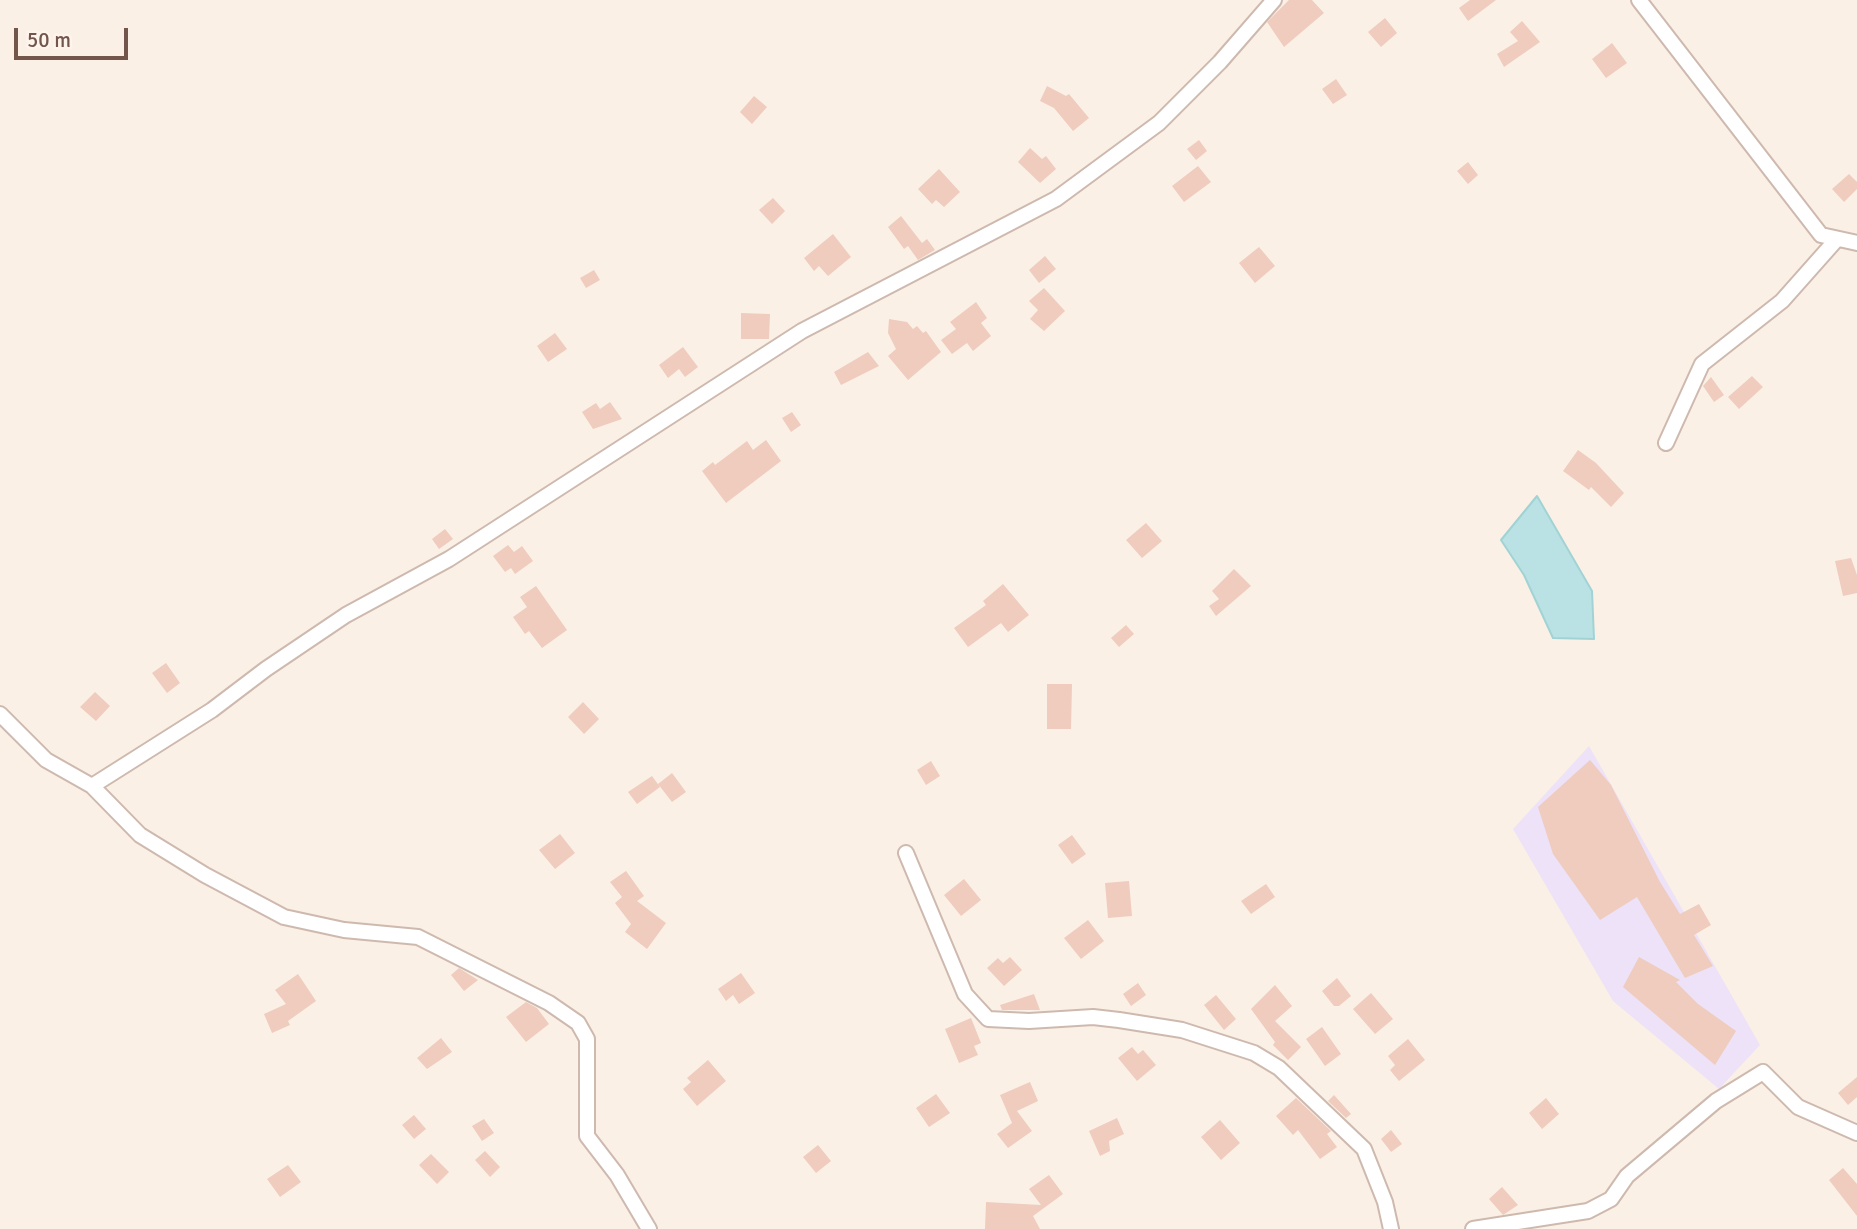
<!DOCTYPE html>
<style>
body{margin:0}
#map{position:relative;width:1857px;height:1229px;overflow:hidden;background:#fbf0e5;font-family:Signika,sans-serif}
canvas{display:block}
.scale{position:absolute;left:14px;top:28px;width:114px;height:32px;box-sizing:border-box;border:4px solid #72554b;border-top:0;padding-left:9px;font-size:21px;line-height:24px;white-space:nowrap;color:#72554b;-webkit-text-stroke:5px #fef4eb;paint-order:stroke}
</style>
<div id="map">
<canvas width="1857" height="1229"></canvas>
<div class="scale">50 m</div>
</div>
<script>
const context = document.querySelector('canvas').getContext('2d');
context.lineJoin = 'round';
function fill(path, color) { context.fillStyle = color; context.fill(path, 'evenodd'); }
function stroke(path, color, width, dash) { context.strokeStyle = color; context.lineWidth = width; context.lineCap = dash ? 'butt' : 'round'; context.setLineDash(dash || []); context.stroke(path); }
const education = new Path2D(`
 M1589 746 1760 1045 1719 1089 1613 1001 1513 829Z`);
const water = new Path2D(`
 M1537 496 1592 591 1594 639 1553 638 1524 575 1501 540Z`);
const building = new Path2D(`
 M1289 0H1312L1324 13 1284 47 1267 22Z
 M1470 0H1496L1468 21 1459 8Z
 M1385 18 1397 33 1381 47 1368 32Z
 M1522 21 1540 42 1504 67 1497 54 1518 41 1510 32Z
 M1612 43 1627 63 1606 78 1592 59Z
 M1336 79 1347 95 1333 104 1322 89Z
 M1047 86 1066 96 1069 94 1089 118 1073 131 1054 108 1040 101Z
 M754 96 767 107 752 124 740 112Z
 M1199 140 1207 151 1196 160 1187 149Z
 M1030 148 1042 159 1046 156 1056 169 1040 183 1018 162Z
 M1468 162 1478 175 1468 184 1457 171Z
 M1198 166 1211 182 1184 202 1172 186Z
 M939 169 960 192 944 207 936 200 932 204 918 189Z
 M1849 174 1857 182V189L1844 202 1832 189Z
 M773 198 785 211 772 224 759 210Z
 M901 216 922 243 927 239 935 250 918 260 908 246 904 249 888 227Z
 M833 234 851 257 828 276 819 266 814 271 804 258Z
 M1259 247 1275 266 1255 283 1239 263Z
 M1045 256 1056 269 1039 283 1029 270Z
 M594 270 600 280 586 288 580 278Z
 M1044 288 1065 311 1044 331 1030 319 1038 310 1029 301Z
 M976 302 987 318 981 323 991 336 973 351 967 343 952 354 941 340 956 329 950 322Z
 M741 313 770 314 769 339H741Z
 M889 319 907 322 913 329 917 326 923 333 926 331 941 352 908 380 888 356 896 349 888 333Z
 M555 333 567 349 548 362 537 346Z
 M683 347 698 367 685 377 679 369 668 378 659 365Z
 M868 352 879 366 841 385 834 372Z
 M1752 376 1763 387 1739 409 1728 397Z
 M1711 377 1724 395 1714 402 1703 386Z
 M610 402 622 419 593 429 582 412 596 403 600 409Z
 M792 412 801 425 791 432 782 418Z
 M766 440 781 461 726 503 702 471 713 462 715 465 747 441 753 450Z
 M1578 450 1596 463 1624 493 1611 507 1591 487 1589 490 1563 471Z
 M1146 523 1162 541 1142 558 1126 540Z
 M445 529 453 539 439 549 432 539Z
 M508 545 514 552 522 546 533 561 515 574 511 568 505 572 493 556Z
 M1851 558 1857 575V593L1843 596 1835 561Z
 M1234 569 1251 586 1216 616 1209 606 1219 599 1212 591Z
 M1003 584 1029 615 1008 632 1001 623 968 647 954 628 986 605 983 601Z
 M536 586 567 630 542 648 529 631 525 634 513 617 527 607 520 597Z
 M1126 625 1134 634 1119 647 1111 638Z
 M166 663 180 683 167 693 152 673Z
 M1047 684H1072L1071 729H1047Z
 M95 692 110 706 96 721 80 707Z
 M583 702 599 719 584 734 568 717Z
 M1590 760 1611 785 1660 882 1680 914 1699 904 1711 925 1694 935 1713 966 1685 978 1637 897 1600 920 1553 854 1538 807Z
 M931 761 940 776 926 785 917 770Z
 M672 773 686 792 672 802 658 784Z
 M652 776 660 787 637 804 628 792Z
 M560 834 575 853 555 869 539 850Z
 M1072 835 1086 854 1072 864 1058 845Z
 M626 871 644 896 637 901 666 923 647 949 625 932 631 924 615 903 622 897 610 882Z
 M964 879 981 900 961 916 944 895Z
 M1129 881 1132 916 1108 918 1105 883Z
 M1266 884 1275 897 1251 914 1241 901Z
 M1088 920 1104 941 1081 959 1064 938Z
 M1010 957 1022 970 1004 986 987 968 998 958 1003 963Z
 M1639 957 1680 980 1676 982 1698 1004 1736 1031 1715 1065 1623 987Z
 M459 968 478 980 464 991 451 975Z
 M741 973 755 993 739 1004 733 995 726 1001 718 989Z
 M298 974 316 1001 288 1021 290 1025 272 1033 264 1014 286 1004 275 990Z
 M1337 978 1351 996 1339 1006H1334L1322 991Z
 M1138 983 1146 995 1131 1006 1123 994Z
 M1275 985 1292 1006 1275 1021 1301 1047 1288 1060 1273 1045 1275 1042 1251 1009Z
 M1371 993 1393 1019 1375 1034 1353 1009Z
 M1034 994 1040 1010H1002L1000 1005Z
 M1216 995 1236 1019 1224 1030 1204 1005Z
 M526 1002 537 1008 549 1024 526 1042 506 1017Z
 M971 1018 981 1043 974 1046 978 1055 959 1063 945 1029Z
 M1322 1027 1341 1054 1325 1066 1306 1039Z
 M441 1038 452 1052 427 1069 417 1058Z
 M1408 1039 1425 1060 1399 1081 1390 1070 1395 1065 1388 1056Z
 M1132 1047 1138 1054 1143 1050 1156 1065 1137 1081 1118 1058Z
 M708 1060 726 1081 697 1106 683 1089 691 1082 687 1078Z
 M1857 1077V1097L1848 1105 1838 1093Z
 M1030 1082 1038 1101 1017 1111 1032 1131 1008 1148 997 1134 1012 1123 1000 1095Z
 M936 1094 950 1113 929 1127 916 1108Z
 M1334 1095 1351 1114 1346 1118 1328 1101Z
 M1296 1098 1331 1131 1327 1134 1337 1147 1320 1159 1298 1130 1293 1135 1276 1116Z
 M1546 1098 1559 1114 1542 1129 1529 1113Z
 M414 1115 426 1129 414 1139 402 1125Z
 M1117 1118 1124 1134 1109 1141 1110 1151 1100 1156 1089 1131Z
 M484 1119 494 1133 482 1141 472 1126Z
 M1220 1120 1240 1143 1221 1160 1201 1137Z
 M1391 1130 1402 1144 1391 1152 1381 1139Z
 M818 1145 831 1161 816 1173 803 1157Z
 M485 1151 500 1167 490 1177 475 1160Z
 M431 1154 449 1172 437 1184 419 1165Z
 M288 1165 301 1182 280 1197 267 1179Z
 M1843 1168 1857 1184V1216L1829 1180Z
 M1049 1175 1063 1194 1033 1216 1040 1229H985L986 1202 1041 1205 1029 1189Z
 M1502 1187 1518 1205 1503 1215 1489 1199Z`);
const minor = new Path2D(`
 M1639 0 1821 235 1857 243
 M1666 443 1702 364 1782 301 1837 239
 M0 714 46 760 92 786 212 710 266 669 346 615 449 559 802 331 1056 199 1159 123 1220 62 1274 0
 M92 786 140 835 205 875 284 917 344 930 418 937 549 1003 578 1023 587 1039V1136L617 1175 649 1229
 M906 853 965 994 988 1019 1029 1021 1093 1017 1119 1020 1182 1030 1254 1053 1279 1068 1364 1149 1385 1202 1391 1229
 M1473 1229 1588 1211 1611 1199 1627 1176 1716 1101 1763 1072 1798 1107 1857 1133`);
fill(education, '#ede2f7');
fill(water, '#bae2e4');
stroke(water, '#a1d3d5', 2);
fill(building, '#efccbe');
stroke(minor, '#ceb9af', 18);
stroke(minor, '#fff', 14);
</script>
